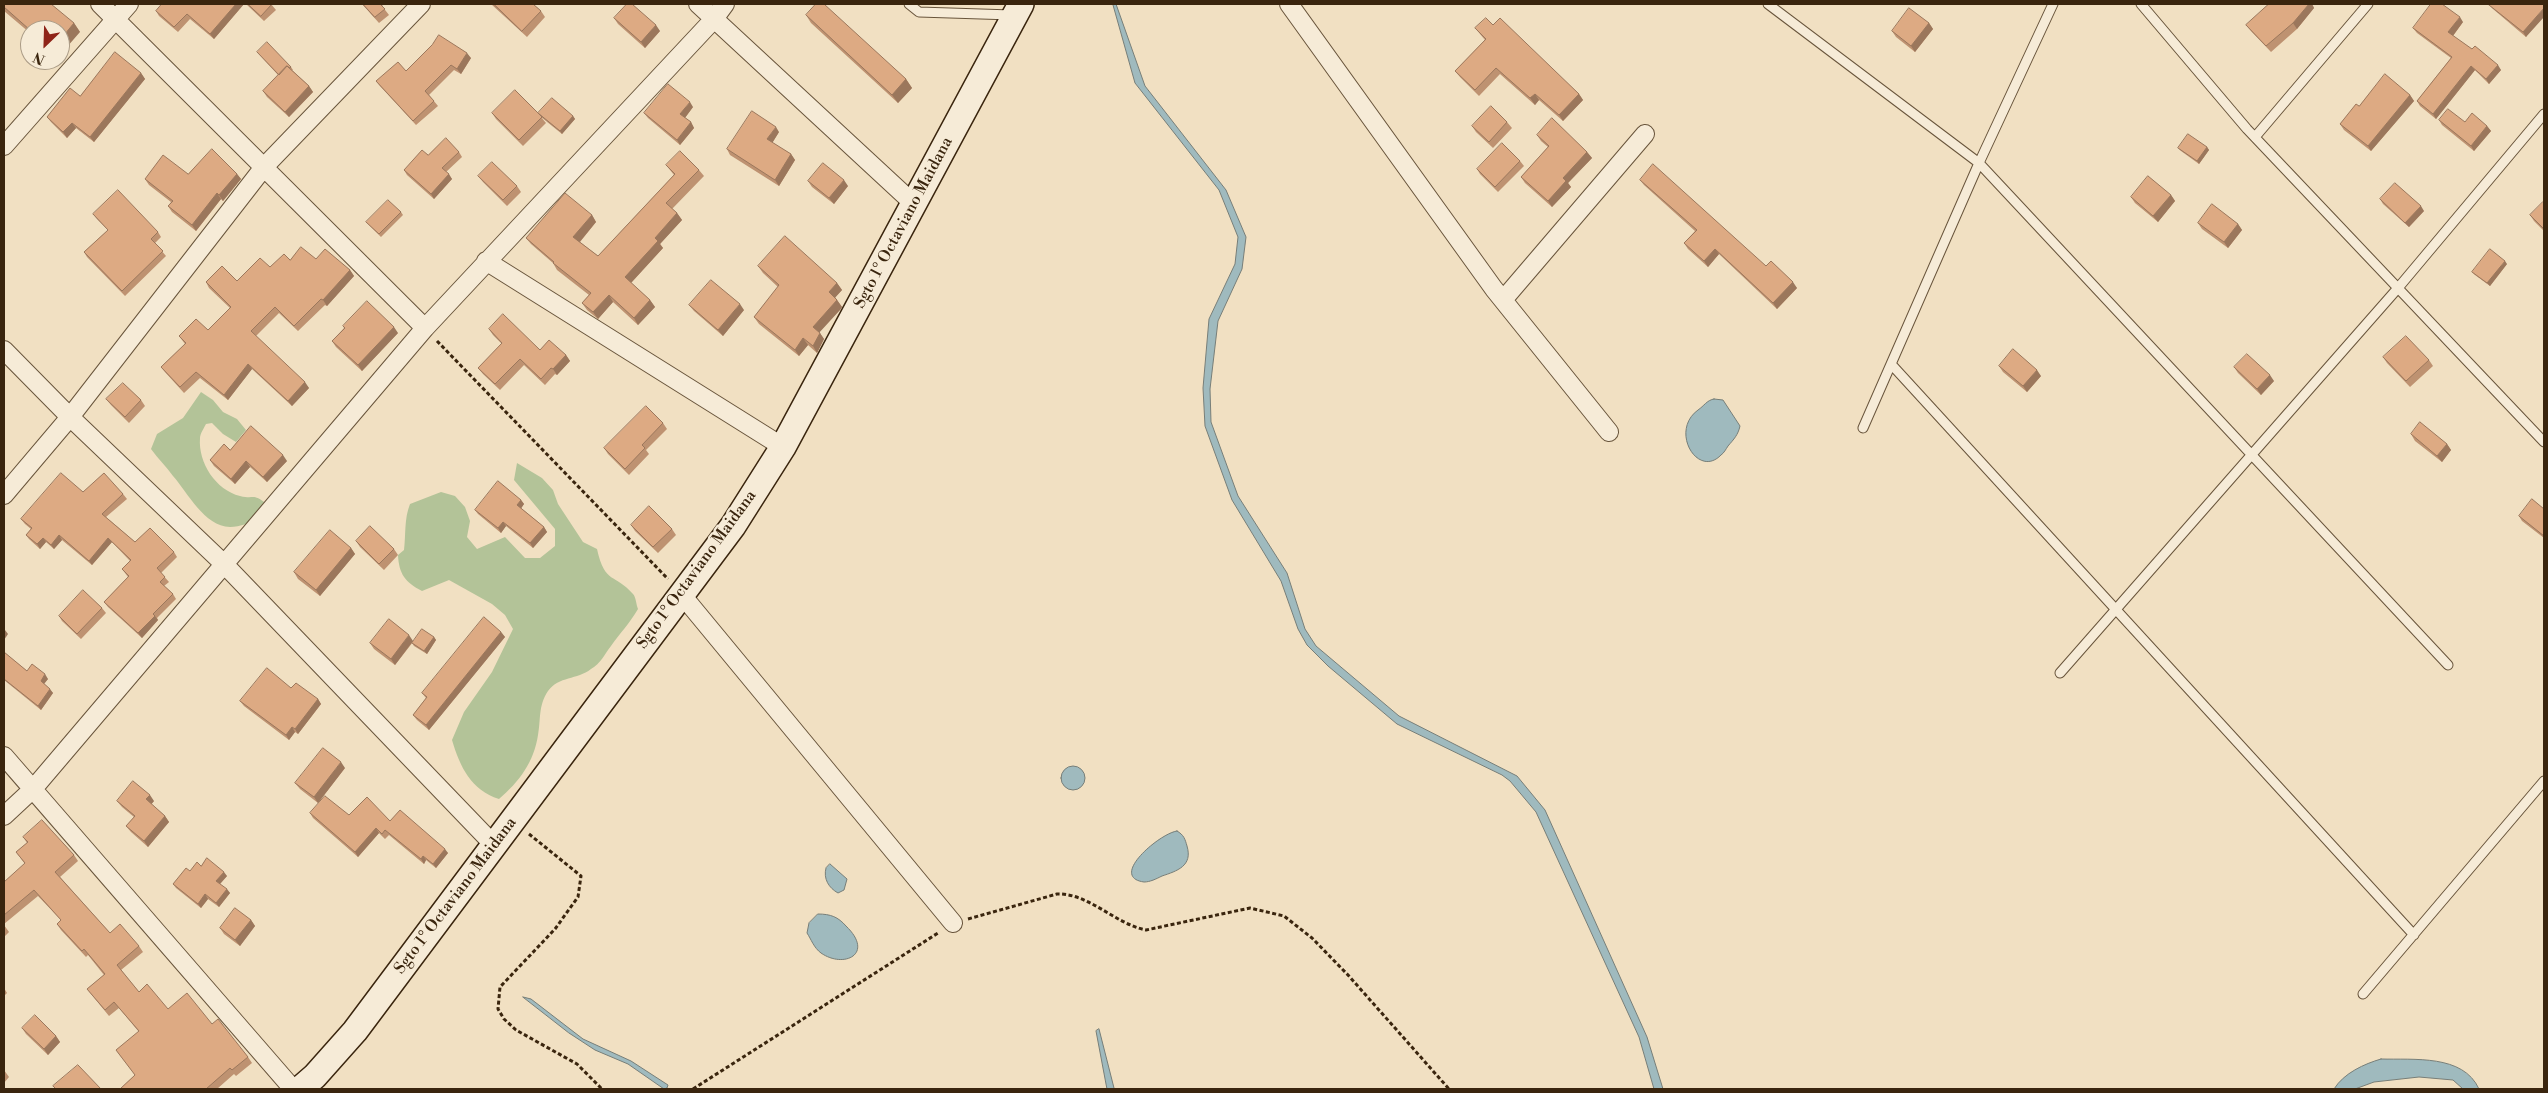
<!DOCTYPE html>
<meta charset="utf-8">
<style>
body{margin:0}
#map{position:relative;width:2548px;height:1093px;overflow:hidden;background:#f1e0c2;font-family:"Libre Bodoni",serif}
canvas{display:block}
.frame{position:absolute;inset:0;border:5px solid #3a250e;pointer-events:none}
.north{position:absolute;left:20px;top:20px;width:50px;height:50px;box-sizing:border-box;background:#f6ebd7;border:1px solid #ab9c87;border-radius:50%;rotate:204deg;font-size:14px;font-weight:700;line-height:20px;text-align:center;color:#3a250e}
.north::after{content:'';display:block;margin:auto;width:18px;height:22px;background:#8f2418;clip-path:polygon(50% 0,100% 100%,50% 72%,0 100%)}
</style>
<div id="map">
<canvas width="2548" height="1093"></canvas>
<div class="frame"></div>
<div class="north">N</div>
</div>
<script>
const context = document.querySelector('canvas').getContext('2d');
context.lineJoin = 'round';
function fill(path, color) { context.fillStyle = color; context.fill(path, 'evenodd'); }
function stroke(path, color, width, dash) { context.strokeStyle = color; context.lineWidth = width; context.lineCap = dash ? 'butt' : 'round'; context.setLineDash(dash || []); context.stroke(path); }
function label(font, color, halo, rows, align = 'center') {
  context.font = font + ' "Libre Bodoni",serif'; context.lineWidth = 4.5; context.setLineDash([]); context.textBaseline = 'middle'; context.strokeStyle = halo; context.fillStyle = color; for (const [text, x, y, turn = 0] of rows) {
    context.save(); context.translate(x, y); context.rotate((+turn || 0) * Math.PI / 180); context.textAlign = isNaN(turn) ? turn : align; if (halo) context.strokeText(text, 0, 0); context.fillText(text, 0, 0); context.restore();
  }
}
const green = new Path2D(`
 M201 392 213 400 223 412 237 419 246 430 236 442 223 434 212 423 206 424C204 428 200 434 200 438 198 463 216 490 240 496 256 500 251 492 268 505L260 519C251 522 240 527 230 527 204 526 188 493 173 476 166 466 158 459 151 449L157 434 183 418Z
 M517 463 542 478 553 490 558 504 583 542 597 549C605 585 615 573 633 594 636 597 636 604 638 609 630 623 620 633 611 646 604 655 601 663 591 669 577 680 559 676 548 691 538 706 541 719 538 735 534 762 519 782 499 799 471 790 460 767 452 740L464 712 492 672 513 629 505 615 492 604 449 580 422 591C405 582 399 574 398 555L404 550C406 534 404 519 410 504L441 492 455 496 465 507 470 521 467 537 477 549 505 537 525 558H540L555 546V529L514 480Z`);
const water = new Path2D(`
 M1116 4 1145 86 1226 190 1246 237 1242 269 1218 321 1210 389 1211 422 1238 496 1287 573 1305 629 1316 646 1399 716 1517 776 1545 810 1647 1037 1663 1089H1654L1639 1037 1536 812 1510 781 1502 775 1397 724 1328 666 1307 645 1298 629 1281 581 1232 500 1205 426 1203 388 1209 319 1235 264 1238 237 1219 190 1135 83 1113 5Z
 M1714 399 1723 400 1740 426C1738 435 1734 439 1728 446 1726 449 1724 453 1721 455 1698 479 1669 431 1698 410 1704 406 1707 400 1714 399Z
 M1061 778a12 12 0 1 1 24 0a12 12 0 1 1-24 0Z
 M1177 831C1184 835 1185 839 1187 846 1193 866 1177 871 1162 876 1156 879 1150 882 1144 882 1108 877 1160 833 1177 831Z
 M830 864 847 879 844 890 838 893C829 888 823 879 826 868Z
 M818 914C831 914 838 917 846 926 875 954 844 969 821 953 814 948 811 939 807 933L809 923Z
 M523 997 531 999 583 1039 631 1061 668 1085 667 1088 664 1089 628 1064 595 1050 569 1033Z
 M1099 1029 1114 1088V1089H1107L1106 1084 1096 1031Z
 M2381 1059C2414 1060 2463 1054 2479 1089H2463L2453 1080 2419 1077 2374 1082 2355 1089H2334C2344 1073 2364 1064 2381 1059Z`);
const path = new Path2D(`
 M437 341 668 579
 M529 834 581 876 578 897 555 929 500 987 498 1009 504 1019 516 1030 577 1064 602 1089
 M968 919 1057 894C1089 893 1115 924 1146 930L1250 908 1284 916 1312 938 1348 975 1449 1089
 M693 1089 938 933`);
const lane = new Path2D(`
 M909 4 919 12 1012 15
 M1768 4 1979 163 2448 665
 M2141 4 2247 129 2544 442
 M2255 137 2368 4
 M1891 364 2414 935
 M1863 428 1979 163 2053 4
 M2060 673 2398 288 2544 114
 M2363 994 2544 781`);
const street = new Path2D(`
 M100 4 425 328
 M698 4 914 204
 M1289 4 1494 289 1609 432
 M4 146 129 4
 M486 261 783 447
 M1503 300 1645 134
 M4 350 70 417 224 564 494 845
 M4 495 70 417 264 167 421 4
 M682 595 953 923
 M4 756 293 1089
 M4 816 33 789 425 328 714 19 725 4`);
const secondary = new Path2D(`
 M300 1089 315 1076 355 1031 733 526 783 447 1021 4`);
const wall = new Path2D(`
 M4 4 74 23 80 32 30 30V33L4 11Z
 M162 4H244L214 39 190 19 178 32 159 16 156 11Z
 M246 4H271L276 10 264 21Z
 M362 4H384L382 6 389 15 379 23Z
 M491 4H533L541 11 545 17 527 37Z
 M2266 4H2312L2314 8 2297 29 2271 52 2251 31 2246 25 2268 5Z
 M2544 4 2526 37 2493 9 2489 5Z
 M806 15 906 79 912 88 898 103 811 23Z
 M614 18 660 31 645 48 618 24Z
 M2463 22 2453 36 2501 70 2489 84 2475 70 2436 119 2420 106 2417 101 2451 58 2417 33 2413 28Z
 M1929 23 1933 29 1915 52 1896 37 1892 31Z
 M1493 25 1579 94 1583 100 1563 121 1539 100 1535 105 1500 74 1479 96 1460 77 1455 71 1485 40 1475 28Z
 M432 45 471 58 461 74 454 70 429 95 438 106 416 125 380 86 376 81 406 71Z
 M257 52 291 67 293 70H292L309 86 313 92 289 117 267 97 263 91 278 75Z
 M141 73 145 79 94 142 76 128 67 138 51 122 47 117 80 96Z
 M2410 95 2414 101 2371 151 2344 130 2340 124 2359 106Z
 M693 107 685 118 691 122 694 128 680 145 648 118 644 113Z
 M492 113 540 116 538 113 573 116 575 119 562 134 541 117 546 123 523 146 496 119Z
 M2439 120 2465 122 2487 126 2491 131 2474 151 2442 125Z
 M1507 122 1512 128 1493 148 1476 132 1472 126Z
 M779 132 772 143 791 154 795 160 779 186 730 155 727 149Z
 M1537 135 1587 152 1592 158 1568 183 1571 187 1552 207 1525 183 1521 177 1548 147 1541 141Z
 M2207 147 2209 150 2199 164 2181 151 2178 148Z
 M459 152 462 157 446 172 452 179 434 199 407 175 404 170 428 155Z
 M1520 161 1524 166 1498 192 1480 174 1477 169Z
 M666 165 699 170 704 176 672 209 677 213 682 220 660 244 663 248 631 283 650 300 655 307 638 325 613 302 598 319 587 310 582 303 589 295 557 270 553 263 531 244 526 238 592 215 596 222 580 242 598 256 674 175Z
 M188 174H237L241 179 223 201 221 199 196 231 172 212 168 206 171 202 149 185 145 179Z
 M478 176 517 186 521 192 507 206 483 182Z
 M1640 180 1766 266 1797 288 1777 309 1719 254 1708 267 1688 249 1684 243 1695 231 1644 185Z
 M808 181 848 186 834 204 812 187Z
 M2171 195 2175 201 2158 222 2135 203 2131 197Z
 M2380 199 2424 211 2409 227 2383 204Z
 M2544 203V231L2534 221 2530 215Z
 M401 212 403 215 381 237 366 222Z
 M93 214 158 232 161 237 155 243 166 256 125 296 87 257 84 252 108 230 97 219Z
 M2198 223 2238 224 2242 230 2228 248 2202 229Z
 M316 259 350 270 354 276 327 306 325 305 298 331 279 313 256 336 309 388 292 406 252 369 228 400 200 378 184 393 165 372 161 367 185 344 179 336 208 330 230 308 209 288 206 282 237 281 290 260Z
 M2507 264 2490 286 2475 275 2472 272Z
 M758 266 837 283 842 290 835 297 842 307 819 332 824 339 817 353 808 345 799 356 759 324 754 317 778 287 763 273Z
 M689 305 744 310 723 336 694 311Z
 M343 326 398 333 362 371 336 347 332 341 344 328Z
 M489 329 540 350 566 355 570 361 557 375 555 374 545 385 524 365 500 390 483 374 478 368 502 344 493 335Z
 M2383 357 2429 360 2433 366 2410 387 2387 363Z
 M1999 366 2041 376 2027 392 2003 372Z
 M2234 367 2274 381 2261 395 2238 373Z
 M106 399 141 400 145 406 129 423 111 405Z
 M663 423 667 429 646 450 649 454 629 475 608 454 604 448Z
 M2411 434 2447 444 2451 450 2442 462 2415 441Z
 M230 450 287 461 267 482 250 467 235 484 214 466 210 460Z
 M83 492 123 494 127 499 106 517 135 542 174 552 177 557 161 573 169 582 164 586 173 594 176 599 157 618 158 620 142 638 108 607 104 602 128 577 122 569 130 561 112 542 92 565 62 540 54 549 46 542 40 549 29 539 26 535 31 529 25 524 21 519Z
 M521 500 524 504 521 508 544 527 547 532 533 548 506 526 501 533 478 514 475 510Z
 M2544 509V538L2522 521 2519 516Z
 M631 525 672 529 676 535 658 553 635 531Z
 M356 541 394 549 398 555 384 570 360 547Z
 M351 548 355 554 320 596 298 579 294 572Z
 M102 608 106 613 81 639 62 621 59 616Z
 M501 632 505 637 429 730 417 720 413 715 426 698 422 693Z
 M434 637 436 640 427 654 414 646 412 643 413 642 395 665 374 649 370 643 413 641Z
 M4 652 27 671 48 679 44 684 53 693 41 710 4 680Z
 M291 688 318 699 321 704 298 734 295 732 289 740 244 706 240 701Z
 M345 768 318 803 300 789 295 783Z
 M117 801H154L151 804 165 816 169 822 148 847 131 832 126 826 134 817 122 807Z
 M310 813 349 815 390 821 448 853 436 868 426 860 424 864 389 835 385 839 379 833 358 857 313 818Z
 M23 837 74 855 78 861 60 877 110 933 139 946 143 952 121 970 139 992 168 1009 212 1024 248 1057 252 1063 236 1076 234 1074 217 1089H120L135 1075 116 1050 139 1032 119 1008 109 1016 87 989 104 975 88 955 86 957 61 930 57 924 61 920 38 896 4 924V882L25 864 16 852 27 843Z
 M201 866 227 876 220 884 230 893 219 907 208 899 201 908 176 888 173 884 190 871Z
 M251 920 255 926 240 946 224 934 220 928Z
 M4 925 9 932 4 937Z
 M4 988 7 993 4 996Z
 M22 1028 56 1036 60 1042 48 1055 26 1034Z
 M4 1070 9 1077 4 1083Z`);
const shadedWall = new Path2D(`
 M236 4H244L214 39 210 34Z
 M2309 4H2312L2314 8 2297 29 2293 23Z
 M2544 8V17L2526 37 2523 32Z
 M2460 17 2463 22 2452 37 2448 32Z
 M74 23 80 32 60 55V40Z
 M1929 23 1933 29 1915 52 1911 46Z
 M656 25 660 31 645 48 641 42Z
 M467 53 471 58 461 74 457 69Z
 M2498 65 2501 70 2489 84 2486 79Z
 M2471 66 2475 70 2436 119 2433 114Z
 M141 73 145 79 94 142 90 137Z
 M906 79 912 88 898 103 892 95Z
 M309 86 313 92 289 117 285 112Z
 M1535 94 1539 100 1535 105 1530 98Z
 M1579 94 1583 100 1563 121 1559 115Z
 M2410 95 2414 101 2371 151 2368 146Z
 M690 102 693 107 684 119 680 114Z
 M573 116 575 119 562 134 560 131Z
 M691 122 694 128 680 145 677 140Z
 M72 123 76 128 67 138 63 132Z
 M2487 126 2491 131 2474 151 2471 146Z
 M776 127 779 132 771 145 767 139Z
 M2207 147 2209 150 2199 164 2197 161Z
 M1587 152 1592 158 1568 183 1571 187 1552 207 1548 201 1563 178Z
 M791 154 795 160 779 186 775 180Z
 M237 174 241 179 223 201 219 195Z
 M449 174 452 179 434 199 431 194Z
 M844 180 848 186 834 204 829 198Z
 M217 193 221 199 196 231 192 225Z
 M2171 195 2175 201 2158 222 2153 216Z
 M2421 206 2424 211 2409 227 2405 223Z
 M677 213 682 220 660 244 663 248 630 284 625 277 655 238Z
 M592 215 596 222 578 244 573 237Z
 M2238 224 2242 230 2228 248 2224 242Z
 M1715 249 1719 254 1708 267 1704 261Z
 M2505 261 2507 264 2490 286 2487 283Z
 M350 270 354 276 327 306 323 300Z
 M1793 282 1797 288 1777 309 1773 303Z
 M837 283 842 290 834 299 829 292Z
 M609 295 613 302 598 319 593 312Z
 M650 300 655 307 638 325 634 318Z
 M837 300 842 307 841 309 818 334 813 327Z
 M740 304 744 310 723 336 718 330Z
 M394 327 398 333 362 371 358 365Z
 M820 333 824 339 817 353 813 346Z
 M803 338 808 345 799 356 795 350Z
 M566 355 570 361 557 375 553 369Z
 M248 364 252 369 228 400 224 395Z
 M2037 370 2041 376 2027 392 2023 386Z
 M2270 375 2274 381 2261 395 2257 389Z
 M305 382 309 388 292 406 288 401Z
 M2447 444 2451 450 2442 462 2437 456Z
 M283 455 287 461 267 482 263 477Z
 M246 461 250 467 235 484 231 479Z
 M521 500 524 504 520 510 517 505Z
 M503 522 506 526 501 533 498 528Z
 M544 527 547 532 533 548 530 543Z
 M59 535 62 540 54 549 51 545Z
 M43 538 46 542 40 549 37 544Z
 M108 538 112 542 92 565 89 561Z
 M351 548 355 554 320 596 316 590Z
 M155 616 158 620 142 638 138 633Z
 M5 630 8 634 4 640V632Z
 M501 632 505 637 429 730 426 725Z
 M409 635 413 641 395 665 391 659Z
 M434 637 436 640 427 654 424 651Z
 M45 674 48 679 43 685 41 681Z
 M50 689 53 693 41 710 38 706Z
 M318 699 321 704 298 734 295 729Z
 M292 727 295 732 289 740 286 735Z
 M341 762 345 768 318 803 314 797Z
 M150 795 154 801 150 806 146 799Z
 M165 816 169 822 148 847 144 841Z
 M376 828 379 833 358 857 355 852Z
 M445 849 448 853 436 868 433 864Z
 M423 856 426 860 424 864 421 859Z
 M224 872 227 876 219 885 216 881Z
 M227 889 230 893 219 907 216 903Z
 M205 894 208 899 201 908 198 904Z
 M251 920 255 926 240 946 235 940Z
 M56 1036 60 1042 48 1055 44 1049Z`);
const building = new Path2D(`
 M4 4H51L74 23 60 40V30H30L4 7Z
 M162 4H236L210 34 187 14 174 27 156 11Z
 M248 4H272L261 16Z
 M363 4H380L385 9 375 17Z
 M494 4H533L541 11 522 31Z
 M627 4H632L656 25 641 42 614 18Z
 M816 4H824L906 79 892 95 806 15Z
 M2269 4H2309L2293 23 2266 46 2246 25Z
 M2431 4H2442L2460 17 2448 32 2472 49 2475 46 2498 65 2486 79 2471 66 2433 114 2417 101 2452 57 2413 28Z
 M2490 4H2544V8L2523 32 2489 5Z
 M1909 8 1929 23 1911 46 1892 31Z
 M1486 18 1493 25 1500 18 1579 94 1559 115 1535 94 1530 98 1496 68 1475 90 1455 71 1486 39 1475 28Z
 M439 35 467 53 457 69 451 65 425 91 434 101 413 121 376 81 398 62 406 71 432 45Z
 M267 42 291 67 290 68 287 66 279 75 257 52Z
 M115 52 141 73 90 137 72 123 63 132 47 117 70 88 80 96Z
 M287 66 309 86 285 112 263 91Z
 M2385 74 2410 95 2368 146 2340 124 2356 104 2359 106Z
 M668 84 690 102 680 114 691 122 677 140 644 113Z
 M515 90 542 117 519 140 492 113Z
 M552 98 573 116 560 131 538 113Z
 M1491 106 1507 122 1489 142 1472 126Z
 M2448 109 2465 122 2472 113 2487 126 2471 146 2439 120Z
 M752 111 776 127 767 139 791 154 775 180 727 149Z
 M1552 118 1587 152 1563 178 1566 181 1548 201 1521 177 1549 146 1537 135Z
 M2188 134 2207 147 2197 161 2178 148Z
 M446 138 459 152 442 168 449 174 431 194 404 170 422 150 428 155Z
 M1502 143 1520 161 1495 187 1477 169Z
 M212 149 237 174 219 195 217 193 192 225 168 206 173 201 145 179 163 155 188 174Z
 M680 151 699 170 666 203 677 213 655 238 658 241 625 277 650 300 634 318 609 295 593 312 582 303 591 293 553 263 554 262 526 238 565 193 592 215 573 237 598 256 675 174 666 165Z
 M492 162 517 186 503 200 478 176Z
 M823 163 844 180 829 198 808 181Z
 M1653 164 1766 266 1771 261 1793 282 1773 303 1715 249 1704 261 1684 243 1697 230 1640 180Z
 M2148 176 2171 195 2153 216 2131 197Z
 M2395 183 2421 206 2405 223 2380 199Z
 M118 190 158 232 151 239 163 251 122 291 84 252 108 230 93 214Z
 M388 200 401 212 379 234 366 222Z
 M2543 202 2544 203V229L2530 215Z
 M2212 204 2238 224 2224 242 2198 223Z
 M785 236 837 283 829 292 837 300 813 327 820 333 813 346 803 338 795 350 754 317 779 285 758 266Z
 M301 247 316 259 325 249 350 270 323 300 321 299 294 326 275 307 251 331 305 382 288 401 248 364 224 395 196 372 180 387 161 367 186 343 179 336 196 319 208 330 231 307 206 282 222 266 237 281 260 258 270 267 284 254 290 260Z
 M2490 249 2505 261 2487 283 2472 272Z
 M711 280 740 304 718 330 689 305Z
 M367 301 394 327 358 365 332 341 345 328 343 326Z
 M503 314 540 350 549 340 566 355 553 369 551 368 541 379 520 359 495 384 478 368 502 343 489 329Z
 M2406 336 2429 360 2406 381 2383 357Z
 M2013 349 2037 370 2023 386 1999 366Z
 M2247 354 2270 375 2257 389 2234 367Z
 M123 383 141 400 125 417 106 399Z
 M646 406 663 423 642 445 645 448 625 469 604 448Z
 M2420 422 2447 444 2437 456 2411 434Z
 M251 426 283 455 263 477 246 461 231 479 210 460 224 444 230 450Z
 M61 473 83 492 104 473 123 494 102 514 135 542 150 528 174 552 157 568 165 577 160 582 173 594 153 614 155 616 138 633 104 602 129 576 122 569 131 560 108 538 89 561 59 535 51 545 43 538 37 544 26 535 32 528 21 519Z
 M498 481 521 500 517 505 544 527 530 543 503 522 498 528 475 510Z
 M2532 499 2544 509V536L2519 516Z
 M649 506 672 529 653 547 631 525Z
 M370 526 394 549 379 564 356 541Z
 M330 530 351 548 316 590 294 572Z
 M83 590 102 608 77 634 59 616Z
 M484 617 501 632 426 725 413 715 427 697 422 693Z
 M389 619 409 635 391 659 370 643Z
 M422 629 434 637 424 651 412 643Z
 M4 652 27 671 32 664 45 674 41 681 50 689 38 706 4 679Z
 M267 668 291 688 296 683 318 699 295 729 292 727 286 735 240 701Z
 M323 748 341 762 314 797 295 783Z
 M133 781 150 795 146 799 165 816 144 841 126 826 135 816 117 801Z
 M325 796 349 815 367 797 390 821 400 810 445 849 433 864 423 856 421 859 385 830 382 834 376 828 355 852 310 813Z
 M42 820 74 855 55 872 110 933 120 924 139 946 117 965 139 992 147 984 168 1009 187 993 212 1024 218 1019 248 1057 232 1070 230 1068 206 1089H120L135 1075 116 1050 139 1031 114 1002 105 1010 87 989 105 974 84 949 82 951 57 924 61 920 34 890 4 915V882L25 863 16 852 28 842 23 837Z
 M207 858 224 872 216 881 227 889 216 903 205 894 198 904 173 884 186 868 190 871 197 862 201 866Z
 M235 908 251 920 235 940 220 928Z
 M35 1015 56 1036 44 1049 22 1028Z
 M78 1065 101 1089H56L53 1086Z`);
const streetNames = [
 ["Sgto 1° Octaviano Maidana",904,223,-62],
 ["Sgto 1° Octaviano Maidana",697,570,-54],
 ["Sgto 1° Octaviano Maidana",456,896,-53]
];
fill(green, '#b3c398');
fill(water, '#9fbabe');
stroke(water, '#777e78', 1);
stroke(lane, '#68543b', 11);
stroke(street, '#68543b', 20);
stroke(secondary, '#3a250e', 28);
stroke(path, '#3a250e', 3, [4, 2.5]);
stroke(lane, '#f6ebd7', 9);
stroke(street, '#f6ebd7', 18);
stroke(secondary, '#f6ebd7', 25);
fill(wall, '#be9271');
fill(shadedWall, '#9b775c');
fill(building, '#ddaa83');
stroke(building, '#9b775c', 1);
label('16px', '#3a250e', '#f6ebd7', streetNames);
</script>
